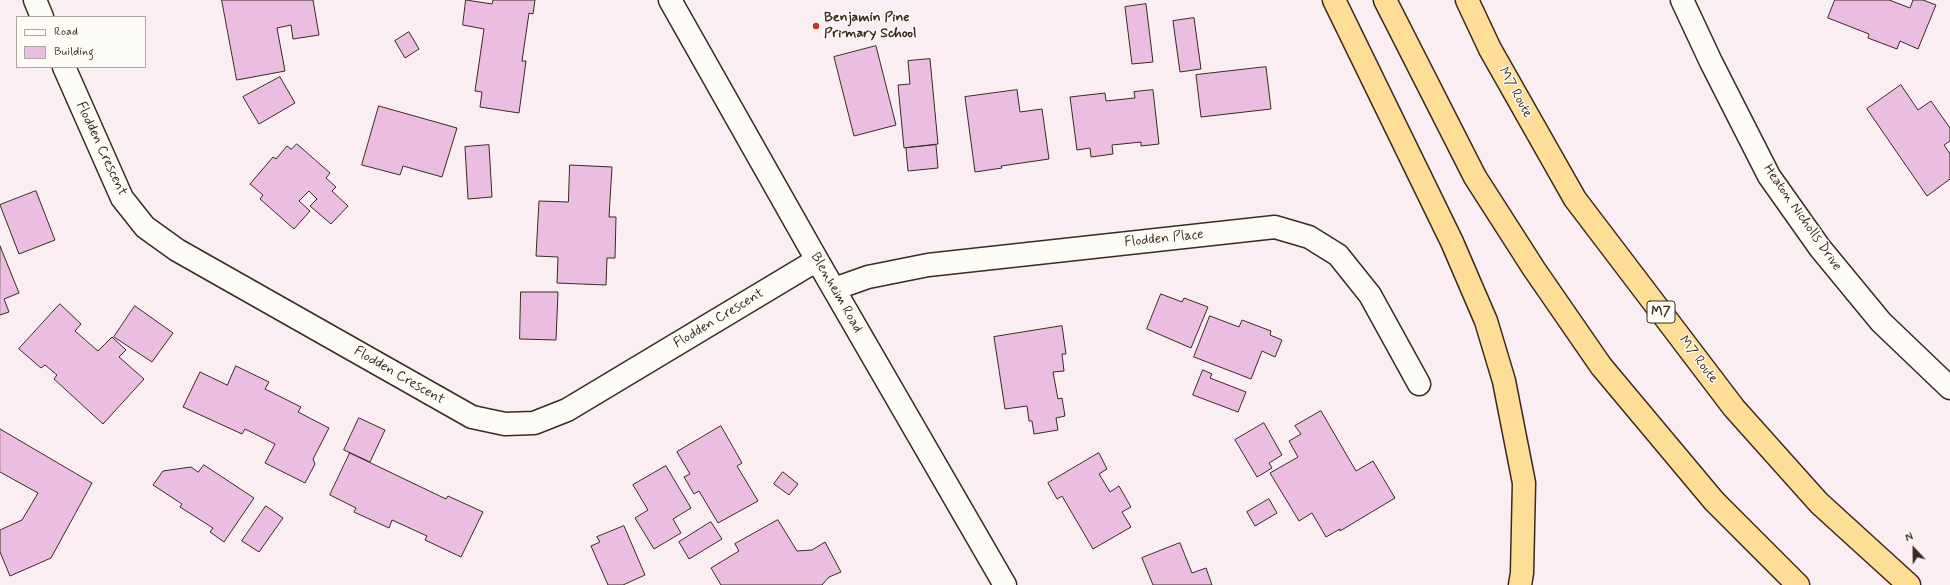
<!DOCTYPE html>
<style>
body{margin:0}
#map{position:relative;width:1950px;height:585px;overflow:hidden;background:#f9eff3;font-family:Mynerve,sans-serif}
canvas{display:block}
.legend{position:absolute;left:16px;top:16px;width:130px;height:52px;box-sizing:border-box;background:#fdfcf7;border:1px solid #afa8a0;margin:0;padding:5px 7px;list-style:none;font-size:12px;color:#3b2a1e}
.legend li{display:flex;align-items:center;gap:8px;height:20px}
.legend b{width:20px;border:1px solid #afa8a0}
.north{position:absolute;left:1894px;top:529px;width:40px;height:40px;-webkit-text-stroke:3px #fdfcf7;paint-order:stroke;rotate:338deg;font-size:11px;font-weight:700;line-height:16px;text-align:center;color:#3b2a1e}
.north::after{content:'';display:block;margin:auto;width:14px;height:18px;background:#3b2a1e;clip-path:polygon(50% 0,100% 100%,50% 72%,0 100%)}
</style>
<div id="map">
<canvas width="1950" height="585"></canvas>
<ul class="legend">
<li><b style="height:5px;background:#fdfcf7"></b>Road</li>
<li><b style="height:11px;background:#eabde1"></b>Building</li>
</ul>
<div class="north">N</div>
</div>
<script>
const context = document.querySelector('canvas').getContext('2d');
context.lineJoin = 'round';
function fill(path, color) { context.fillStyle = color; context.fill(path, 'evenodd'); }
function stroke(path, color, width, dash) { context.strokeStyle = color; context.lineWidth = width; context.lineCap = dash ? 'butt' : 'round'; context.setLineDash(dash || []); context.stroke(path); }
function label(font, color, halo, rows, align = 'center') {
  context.font = font + ' Mynerve,sans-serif'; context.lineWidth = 3; context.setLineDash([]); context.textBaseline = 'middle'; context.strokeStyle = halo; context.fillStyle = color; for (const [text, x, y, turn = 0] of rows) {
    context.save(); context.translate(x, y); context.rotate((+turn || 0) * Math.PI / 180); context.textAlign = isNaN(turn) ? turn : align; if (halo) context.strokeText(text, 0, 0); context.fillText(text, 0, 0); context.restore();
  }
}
const building = new Path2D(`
 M222 0H313L319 35 293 39 291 25 277 28 285 71 237 80Z
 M466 0 492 4 493 0H535L533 14 529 13 522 61H526L519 113 480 107 482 92 475 91 484 29 463 25Z
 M1835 0H1889L1910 8 1913 0H1923L1936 5 1918 49 1900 41 1897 49 1868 38 1869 34 1828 18Z
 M1146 4 1153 62 1132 64 1125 7Z
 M1194 18 1201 69 1180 72 1173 21Z
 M409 32 419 49 405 58 395 41Z
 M876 46 896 125 854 136 834 57Z
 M930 59 938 144 904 148 898 85 910 84 908 61Z
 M1266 67 1271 109 1201 117 1196 75Z
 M280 77 295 103 259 124 243 97Z
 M1901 85 1918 110 1931 101 1950 128V141L1944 145 1950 154V179L1927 196 1867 109Z
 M1017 90 1020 112 1042 109 1049 159 1001 166 1002 168 975 172 965 97Z
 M1153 90 1159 144 1141 146V142L1112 145 1113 154 1091 157 1090 148 1077 150 1070 97 1105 93 1106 101 1135 98 1134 92Z
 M379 106 457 128 442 177 403 166 400 175 362 165Z
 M297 144 330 173 326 178 336 187 332 191 348 206 331 224 310 206 317 199 309 191 299 201 310 211 294 229 260 199 263 195 250 184 273 157 276 159 287 146 291 149Z
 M489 145 492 197 468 199 465 147Z
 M936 145 938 168 908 171 906 148Z
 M570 165 612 167 609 217H616L615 258H607L606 285 557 283 558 257 536 256 539 201 568 202Z
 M36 191 55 240 19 254 0 205Z
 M0 246 19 293 4 299 9 312 0 315Z
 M521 292H558L556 340 520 339Z
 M1161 294 1182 302 1184 298 1208 307 1191 348 1147 329Z
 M60 304 81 324 75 331 98 351 112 337 126 350 119 357 144 379 103 424 54 379 57 375 45 365 41 368 19 349Z
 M135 306 173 333 152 362 114 337Z
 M1210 316 1239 327 1242 320 1271 331 1270 335 1282 340 1275 357 1262 351 1251 379 1194 357Z
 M1062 326 1066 354H1062L1064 371 1053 372 1058 399 1062 398 1065 416 1056 418 1058 430 1034 434 1032 421H1029L1027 406 1005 409 994 337Z
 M236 366 269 382 265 389 301 407 298 412 329 428 313 459 315 464 305 483 265 463 275 444 245 429 242 434 183 407 200 372 227 385Z
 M1203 370 1212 374 1210 378 1246 392 1238 412 1193 395Z
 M1321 411 1356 471 1373 461 1395 498 1340 531V529L1326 537 1312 513 1299 521 1270 473 1298 457 1289 441 1301 434 1295 426Z
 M359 418 385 430 370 462 344 450Z
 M1264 423 1282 455 1269 463 1272 468 1257 477 1235 440Z
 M721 426 742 463 737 466 758 501 718 523 699 491 694 494 684 477 690 474 677 452Z
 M0 429 92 483 51 558 10 576 0 552V530L22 520 38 493 0 472Z
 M350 453 446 499 448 496 483 512 461 557 425 540 427 536 392 520 389 528 354 512 356 508 330 495Z
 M1099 453 1107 469 1099 474 1110 492 1119 486 1131 507 1122 512 1131 527 1093 549 1062 496 1057 499 1048 483Z
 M204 465 254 498 224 542 210 532 213 528 180 507 182 504 153 485 163 471 191 467 198 472Z
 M666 466 691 508 673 519 681 533 654 549 635 518 648 510 633 485Z
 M783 472 798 484 789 495 774 484Z
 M1269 499 1277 513 1255 526 1247 512Z
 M266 506 283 518 259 552 242 541Z
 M778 520 797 551 812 550 825 542 841 572 829 577 822 585H721L711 568 739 551 735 544Z
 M711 522 722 539 689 559 679 542Z
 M624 526 645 575 623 585H608L591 546 600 542 597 537Z
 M1180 543 1192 573 1206 568 1212 585H1153L1142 558Z`);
const minor = new Path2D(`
 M35 0 42 17
 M670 0 817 260 1005 585
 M1682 0 1711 62 1769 176 1820 248 1881 322 1950 388
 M64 67 122 198 145 227 177 250 472 417 505 424 534 423 567 410 817 260
 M834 289 868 277 928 265 1275 227 1309 237 1338 255 1370 295 1419 384`);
const highway = new Path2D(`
 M1334 0 1452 242 1486 321 1504 381 1524 483 1522 573 1520 585
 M1385 0 1475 177 1534 269 1601 366 1714 501 1798 585
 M1467 0 1490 49 1575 199 1734 408 1819 503 1909 585`);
const markers = [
 [816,26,4,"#c8321e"]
];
const shields = [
 [1661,312,28]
];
const shieldNames = [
 ["M7",1661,312]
];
const poiNames = [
 ["Benjamin Pine",824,18],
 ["Primary School",824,34]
];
const streetNames = [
 ["M7 Route",1515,93,61],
 ["Flodden Crescent",101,149,65],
 ["Heaton Nicholls Drive",1802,218,55],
 ["Flodden Place",1164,239,-6],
 ["Blenheim Road",836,293,60],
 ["Flodden Crescent",719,319,-31],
 ["M7 Route",1698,360,53],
 ["Flodden Crescent",399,376,30]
];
fill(building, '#eabde1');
stroke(building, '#3b2a1e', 1);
stroke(minor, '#3b2a1e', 25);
stroke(highway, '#3b2a1e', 25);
stroke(minor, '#fdfcf7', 22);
stroke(highway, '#fedd96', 22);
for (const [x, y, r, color] of markers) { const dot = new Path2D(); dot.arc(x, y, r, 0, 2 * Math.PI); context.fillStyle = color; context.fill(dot); stroke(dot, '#fdfcf7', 1.5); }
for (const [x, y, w] of shields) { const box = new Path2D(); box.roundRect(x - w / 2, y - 11, w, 22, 3); context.fillStyle = '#fdfcf7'; context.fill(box); stroke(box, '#3b2a1e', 1); }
label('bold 13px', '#3b2a1e', null, shieldNames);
label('bold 14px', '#3b2a1e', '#fdfcf7', poiNames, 'left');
label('14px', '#3b2a1e', '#fdfcf7', streetNames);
</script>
